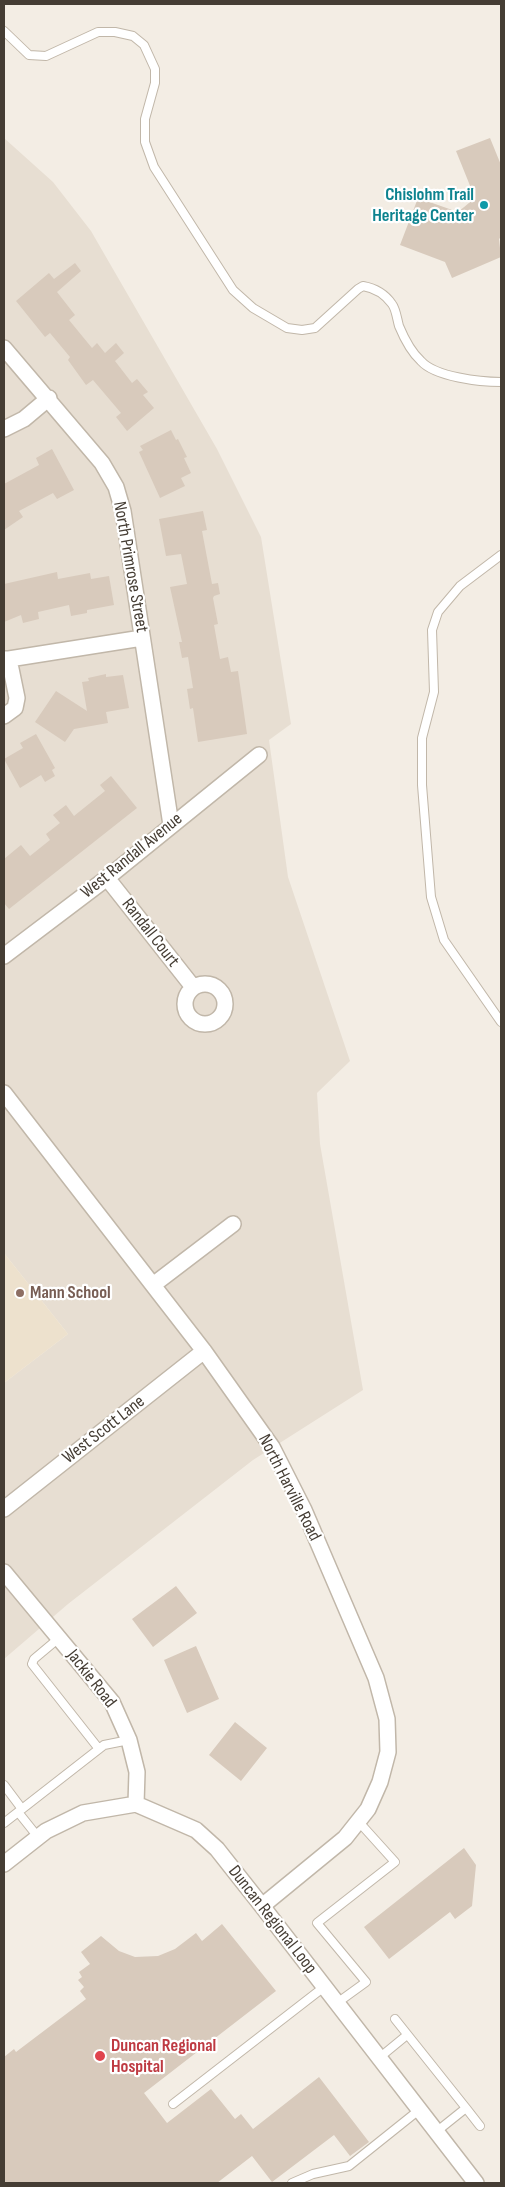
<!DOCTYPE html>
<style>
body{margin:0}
#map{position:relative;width:505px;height:2187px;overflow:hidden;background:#f3ede4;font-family:"Sofia Sans Condensed",sans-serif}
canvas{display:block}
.frame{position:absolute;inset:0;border:5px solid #453d34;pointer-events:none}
</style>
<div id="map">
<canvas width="505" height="2187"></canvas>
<div class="frame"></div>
</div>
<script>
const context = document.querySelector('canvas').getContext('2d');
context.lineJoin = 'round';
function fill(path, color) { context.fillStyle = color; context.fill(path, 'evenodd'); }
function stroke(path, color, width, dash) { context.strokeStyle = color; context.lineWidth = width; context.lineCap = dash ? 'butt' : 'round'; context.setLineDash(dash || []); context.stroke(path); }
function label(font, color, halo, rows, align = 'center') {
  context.font = font + ' "Sofia Sans Condensed",sans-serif'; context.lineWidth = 4.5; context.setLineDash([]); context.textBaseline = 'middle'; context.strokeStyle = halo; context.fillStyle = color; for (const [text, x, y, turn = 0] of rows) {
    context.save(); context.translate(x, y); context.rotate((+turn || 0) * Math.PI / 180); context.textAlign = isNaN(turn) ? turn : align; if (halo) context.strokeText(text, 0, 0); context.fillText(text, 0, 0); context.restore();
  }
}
const residential = new Path2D(`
 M4 138 53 182 91 231 217 449 261 537 291 724 269 740 288 877 350 1061 317 1093 320 1144 363 1390 253 1460 68 1604 4 1659V1383L68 1334 4 1253Z`);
const education = new Path2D(`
 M4 1253 68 1334 4 1383Z`);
const building = new Path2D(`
 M490 138 501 165V237L499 239 501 257 452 278 445 262 400 245 418 198 458 212 475 198 456 151Z
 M75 263 81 271 57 292 75 315 69 320 92 348 97 343 105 353 116 343 124 353 115 361 132 383 137 379 148 392 143 395 154 408 127 431 116 417 121 413 93 380 86 385 68 360 70 357 50 333 45 337 16 301 49 273 54 279Z
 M171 430 176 440 178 439 187 457 184 458 191 473 181 478 185 486 160 498 139 452 143 450 140 446Z
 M52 449 74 490 57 499 53 493 19 511 23 517 4 530V484L39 465 36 458Z
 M203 511 207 530 202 531 212 584 218 583 220 594 214 596 213 598 218 624 214 625 220 659 228 657 231 672 238 671 247 734 198 742 193 708 190 709 187 689 193 688 188 657 182 658 179 642H182L170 587 187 584 181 554 166 556 159 519Z
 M57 572 58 579 90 573 91 579 109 576 114 605 87 610V613L71 616 69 605 38 612 39 619 23 623 21 615 4 622V584Z
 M106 674V677L123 675 129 708 106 712 108 723 74 729 65 742 35 722 56 691 87 711 82 682 89 681 88 678Z
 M36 734 55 768 52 770 55 776 45 782 41 775 20 788 4 759 23 748 20 743Z
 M111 776 137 808 9 909 4 903V859L21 845 30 856 50 840 46 834 60 823 53 815 66 805 74 816 105 791 100 785Z
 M176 1586 197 1613 153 1647 132 1619Z
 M196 1646 219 1699 187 1713 164 1660Z
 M235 1722 267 1748 241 1781 209 1755Z
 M464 1848 476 1865 472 1906 455 1919 450 1912 389 1959 364 1927Z
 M222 1924 276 1991 144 2093 167 2123 211 2089 235 2119 241 2114 253 2129 319 2077 369 2142 350 2156 334 2135 272 2182 252 2156 217 2183H4V2057L14 2049 16 2052 86 1999 80 1991 84 1987 78 1980 82 1977 79 1972 90 1964 81 1952 101 1936 119 1951 135 1957 158 1956 175 1949 196 1933 202 1941Z`);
const service = new Path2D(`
 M4 31 29 55 46 56 98 32H115L133 36 144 45 155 69V83L145 119V142L154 167 233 290 253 308 287 328 302 330 315 328 358 289 363 286C374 288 385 294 392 304 396 309 397 319 399 326 404 338 411 352 421 361 435 377 481 382 501 382
 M501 555 460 586 438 612 432 630 434 692 422 738V785L431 897 444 940 501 1022
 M59 1638 34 1659 32 1664 99 1749
 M4 1785 22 1809
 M18 1812 38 1837
 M4 1823 104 1745 129 1740
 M337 2003 366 1982 317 1923 395 1862 358 1821
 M395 2019 466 2108
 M379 2058 407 2035
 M173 2104 324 1987
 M436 2132 466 2108 480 2126
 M292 2183 313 2174 349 2166 419 2110`);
const minor = new Path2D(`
 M4 348 102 463 116 487 123 511 171 825
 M4 429 24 419 49 398
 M4 659H9L17 698 15 708 4 716
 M9 659 142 638
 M107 878 193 987
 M4 956 107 878 259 755
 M185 1004a20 20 0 1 1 40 0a20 20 0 1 1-40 0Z
 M4 1093 204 1351 272 1447 304 1510 376 1678 387 1719 388 1752 380 1782 368 1809 345 1838 262 1906
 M153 1285 233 1224
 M4 1509 204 1351
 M4 1572 112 1702 129 1740 137 1772 136 1804
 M4 1864 46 1831 83 1813 136 1804 196 1830 217 1849 262 1906 476 2183`);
const markers = [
 [484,205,5,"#0f9aa8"],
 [20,1293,5,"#8d6e63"],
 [100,2056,6,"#e0444e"]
];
const cultureNames = [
 ["Chislohm Trail",474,195],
 ["Heritage Center",474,216]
];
const streetNames = [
 ["North Primrose Street",130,567,80],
 ["West Randall Avenue",132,856,-39],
 ["Randall Court",150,933,52],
 ["West Scott Lane",104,1430,-38],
 ["North Harville Road",289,1488,63],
 ["Jackie Road",91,1679,52],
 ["Duncan Regional Loop",272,1920,52]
];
const educationNames = [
 ["Mann School",30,1293]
];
const healthNames = [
 ["Duncan Regional",111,2046],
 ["Hospital",111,2067]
];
fill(residential, '#e7ded2');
fill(education, '#ede1cd');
fill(building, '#d8cabc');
stroke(service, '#c1b7a9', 10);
stroke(minor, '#c1b7a9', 18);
stroke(service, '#fff', 8);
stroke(minor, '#fff', 15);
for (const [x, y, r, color] of markers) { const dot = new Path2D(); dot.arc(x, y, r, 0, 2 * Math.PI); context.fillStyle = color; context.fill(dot); stroke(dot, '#fff', 2); }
label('bold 18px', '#0d838f', '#fff', cultureNames, 'right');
label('18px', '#453d34', '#fff', streetNames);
label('bold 18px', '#785e54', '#fff', educationNames, 'left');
label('bold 18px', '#be3a42', '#fff', healthNames, 'left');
</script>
